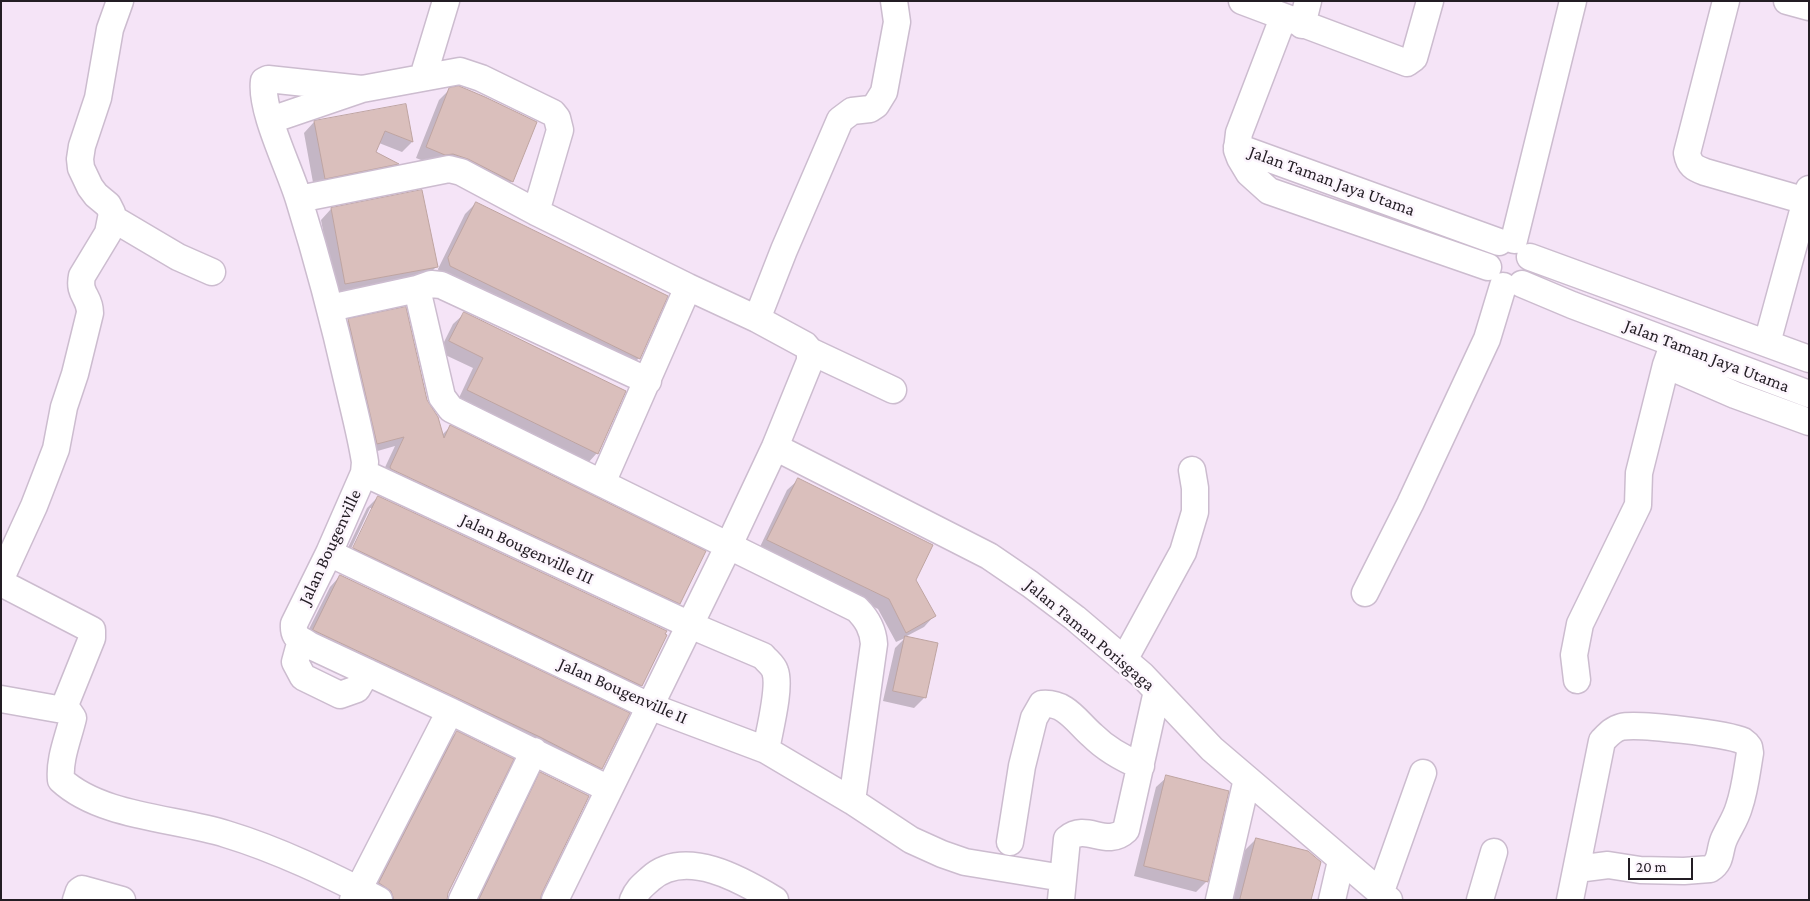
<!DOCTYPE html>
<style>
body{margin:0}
#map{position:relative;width:1810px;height:901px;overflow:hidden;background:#f5e4f7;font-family:"Crimson Pro",serif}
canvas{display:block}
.frame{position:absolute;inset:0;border:2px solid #231d24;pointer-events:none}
.scale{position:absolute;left:1628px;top:858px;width:65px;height:22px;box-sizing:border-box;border:2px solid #231d24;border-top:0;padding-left:6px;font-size:15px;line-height:18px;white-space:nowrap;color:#231d24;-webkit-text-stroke:4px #fcf5fd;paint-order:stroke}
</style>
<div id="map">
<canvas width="1810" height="901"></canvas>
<div class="frame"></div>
<div class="scale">20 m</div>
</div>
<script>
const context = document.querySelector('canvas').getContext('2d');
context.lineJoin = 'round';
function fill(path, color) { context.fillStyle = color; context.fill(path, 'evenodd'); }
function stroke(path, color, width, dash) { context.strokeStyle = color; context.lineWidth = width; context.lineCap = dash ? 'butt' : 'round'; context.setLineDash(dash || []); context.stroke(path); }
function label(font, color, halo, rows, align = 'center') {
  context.font = font + ' "Crimson Pro",serif'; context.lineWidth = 5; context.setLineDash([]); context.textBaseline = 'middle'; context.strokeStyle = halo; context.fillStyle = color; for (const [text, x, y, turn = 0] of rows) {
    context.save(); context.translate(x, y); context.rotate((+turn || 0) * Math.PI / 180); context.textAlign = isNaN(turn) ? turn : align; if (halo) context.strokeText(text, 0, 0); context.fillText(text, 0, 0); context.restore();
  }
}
const shadow = new Path2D(`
 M450 89 512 181 502 192 416 158 439 100Z
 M405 105 412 142 402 152 379 143 374 153 397 164 387 174 314 188 304 133 314 122Z
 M421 191 436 267 426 277 335 294 321 220 331 209Z
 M476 203 639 358 628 369 440 276 438 269 465 214Z
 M464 314 597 453 587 464 458 400 473 368 439 352 453 324Z
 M349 321 426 401 442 435 450 427 679 603 668 614 380 478 395 446 367 454 338 331Z
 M798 480 931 545 914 580 934 616 924 627 905 637 936 644 925 697 914 708 883 701 895 648 905 638 896 642 878 609 758 551 787 490Z
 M378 497 641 686 631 696 343 558 367 508ZM370 508H373L351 554 349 553Z
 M340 576 601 768 591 779 303 641 330 587Z
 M457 732 446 900H377L369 894 446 743Z
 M541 774 539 900H474L530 784Z
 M1167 777 1207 881 1196 892 1134 876 1156 787Z
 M1256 839 1310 900H1233L1245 850Z`);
const building = new Path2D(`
 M459 86 485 97 537 122 513 182 468 159 453 154 445 155 426 147 449 88Z
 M406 104 413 142 385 131 376 152 399 164 325 179 314 121Z
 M422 190 438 267 345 284 331 208Z
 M476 202 668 296 640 359 450 266 448 258Z
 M406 307 427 400 438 417 444 438 450 425 706 551 680 604 391 469 390 467 404 437 377 444 348 319Z
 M464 312 626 391 598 454 467 390 483 358 449 341Z
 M798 478 933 545 916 580 936 616 906 633 889 599 767 540Z
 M378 496 667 631 665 634 667 635 642 686 353 548Z
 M340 575 630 713 602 769 540 737 313 630Z
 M905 636 938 643 926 698 893 691Z
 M457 731 514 759 448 893 447 900H394L391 891 379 883Z
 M540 772 589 796 542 893 540 900H479Z
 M1166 775 1229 791 1208 882 1144 866Z
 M1256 838 1308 851 1321 862 1311 900H1240Z`);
const street = new Path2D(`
 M1242 1 1407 63 1414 58 1430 1
 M1726 1 1687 153C1689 165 1694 168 1705 172L1806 201
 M1787 1 1809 7
 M1283 18 1239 133 1237 150 1240 158 1249 173 1269 191 1488 267
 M1302 25 1308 1
 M423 77 446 1
 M362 89 268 79 264 81C260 111 290 169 299 200 318 261 334 322 348 384 354 410 361 436 365 462L364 473 329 553 294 624C293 638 299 638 309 645L450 711 609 789
 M271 120 362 89 460 71 481 78 553 113 557 118 560 130 536 212
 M1237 147 1499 242
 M299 199 449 169 461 172 536 212 688 287 757 319 805 345 810 351 893 390
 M112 218 178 257 212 272
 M1514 240 1573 1
 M1530 257 1809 359
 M1522 284 1572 305 1809 394
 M417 289 442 397 451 409 857 609C867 619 873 629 874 644L852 801
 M330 308 417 289 431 284 441 285 648 381
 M757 319 784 250 840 120 852 111 870 109 876 105 884 92 897 22 894 1
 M1767 343 1809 189
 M1672 348 1666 365 1735 395 1809 422
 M775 447 989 556 1030 584 1075 618 1142 675 1212 749 1389 900
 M364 473 690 625 763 656C767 661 773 665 775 671 781 687 769 732 766 750
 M602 483 688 287
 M329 553 649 706 766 750 852 801 911 840 942 854 965 862 1063 878
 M1 578 34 506 56 449 64 407 75 374 90 313C90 296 78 295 82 276L108 233 112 213 108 205 96 195 90 187 81 168 80 159 82 146 98 98 110 29 120 1
 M1 583 92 630V638L63 710
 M1365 593 1410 504 1487 339 1503 286
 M301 640 295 662 303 677 340 695 357 689 367 672
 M1124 660 1183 552 1195 512V488L1192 470
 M1577 680 1574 655 1580 624 1638 505 1639 473 1666 365
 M1 699 63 710 69 712 73 718C68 739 59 759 61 780 101 817 175 818 226 834 279 850 330 875 379 900
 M1010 842 1022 766 1034 718 1042 704C1066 702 1076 721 1092 735 1105 748 1124 759 1141 766
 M1380 894 1423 773
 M76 900 79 891 82 889 122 900
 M353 900 450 711
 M462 900 534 751
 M555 900 729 545 775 447 810 361V351
 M633 900C637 890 642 886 650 879 685 847 742 880 775 900
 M1061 900 1067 839C1087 822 1106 849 1126 830L1157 691
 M1219 900 1247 779
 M1332 900 1341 861
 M1480 900 1494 852
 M1570 900 1602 741C1608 735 1613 729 1621 727 1638 723 1728 734 1743 741 1746 743 1747 744 1749 747L1750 753C1747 770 1745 790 1739 807 1736 818 1729 828 1724 839 1719 850 1722 862 1710 869L1684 871 1640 870 1608 865 1577 869`);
const streetNames = [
 ["Jalan Taman Jaya Utama",1332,181,20],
 ["Jalan Taman Jaya Utama",1707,356,21],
 ["Jalan Bougenville",330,547,-65],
 ["Jalan Bougenville III",527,549,25],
 ["Jalan Taman Porisgaga",1090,635,40],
 ["Jalan Bougenville II",623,691,24]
];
fill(shadow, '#0003');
fill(building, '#dabfbc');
stroke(building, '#bea4a1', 1);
stroke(street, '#ccbccf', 29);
stroke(street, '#fff', 26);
label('18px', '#231d24', '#fcf5fd', streetNames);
</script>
